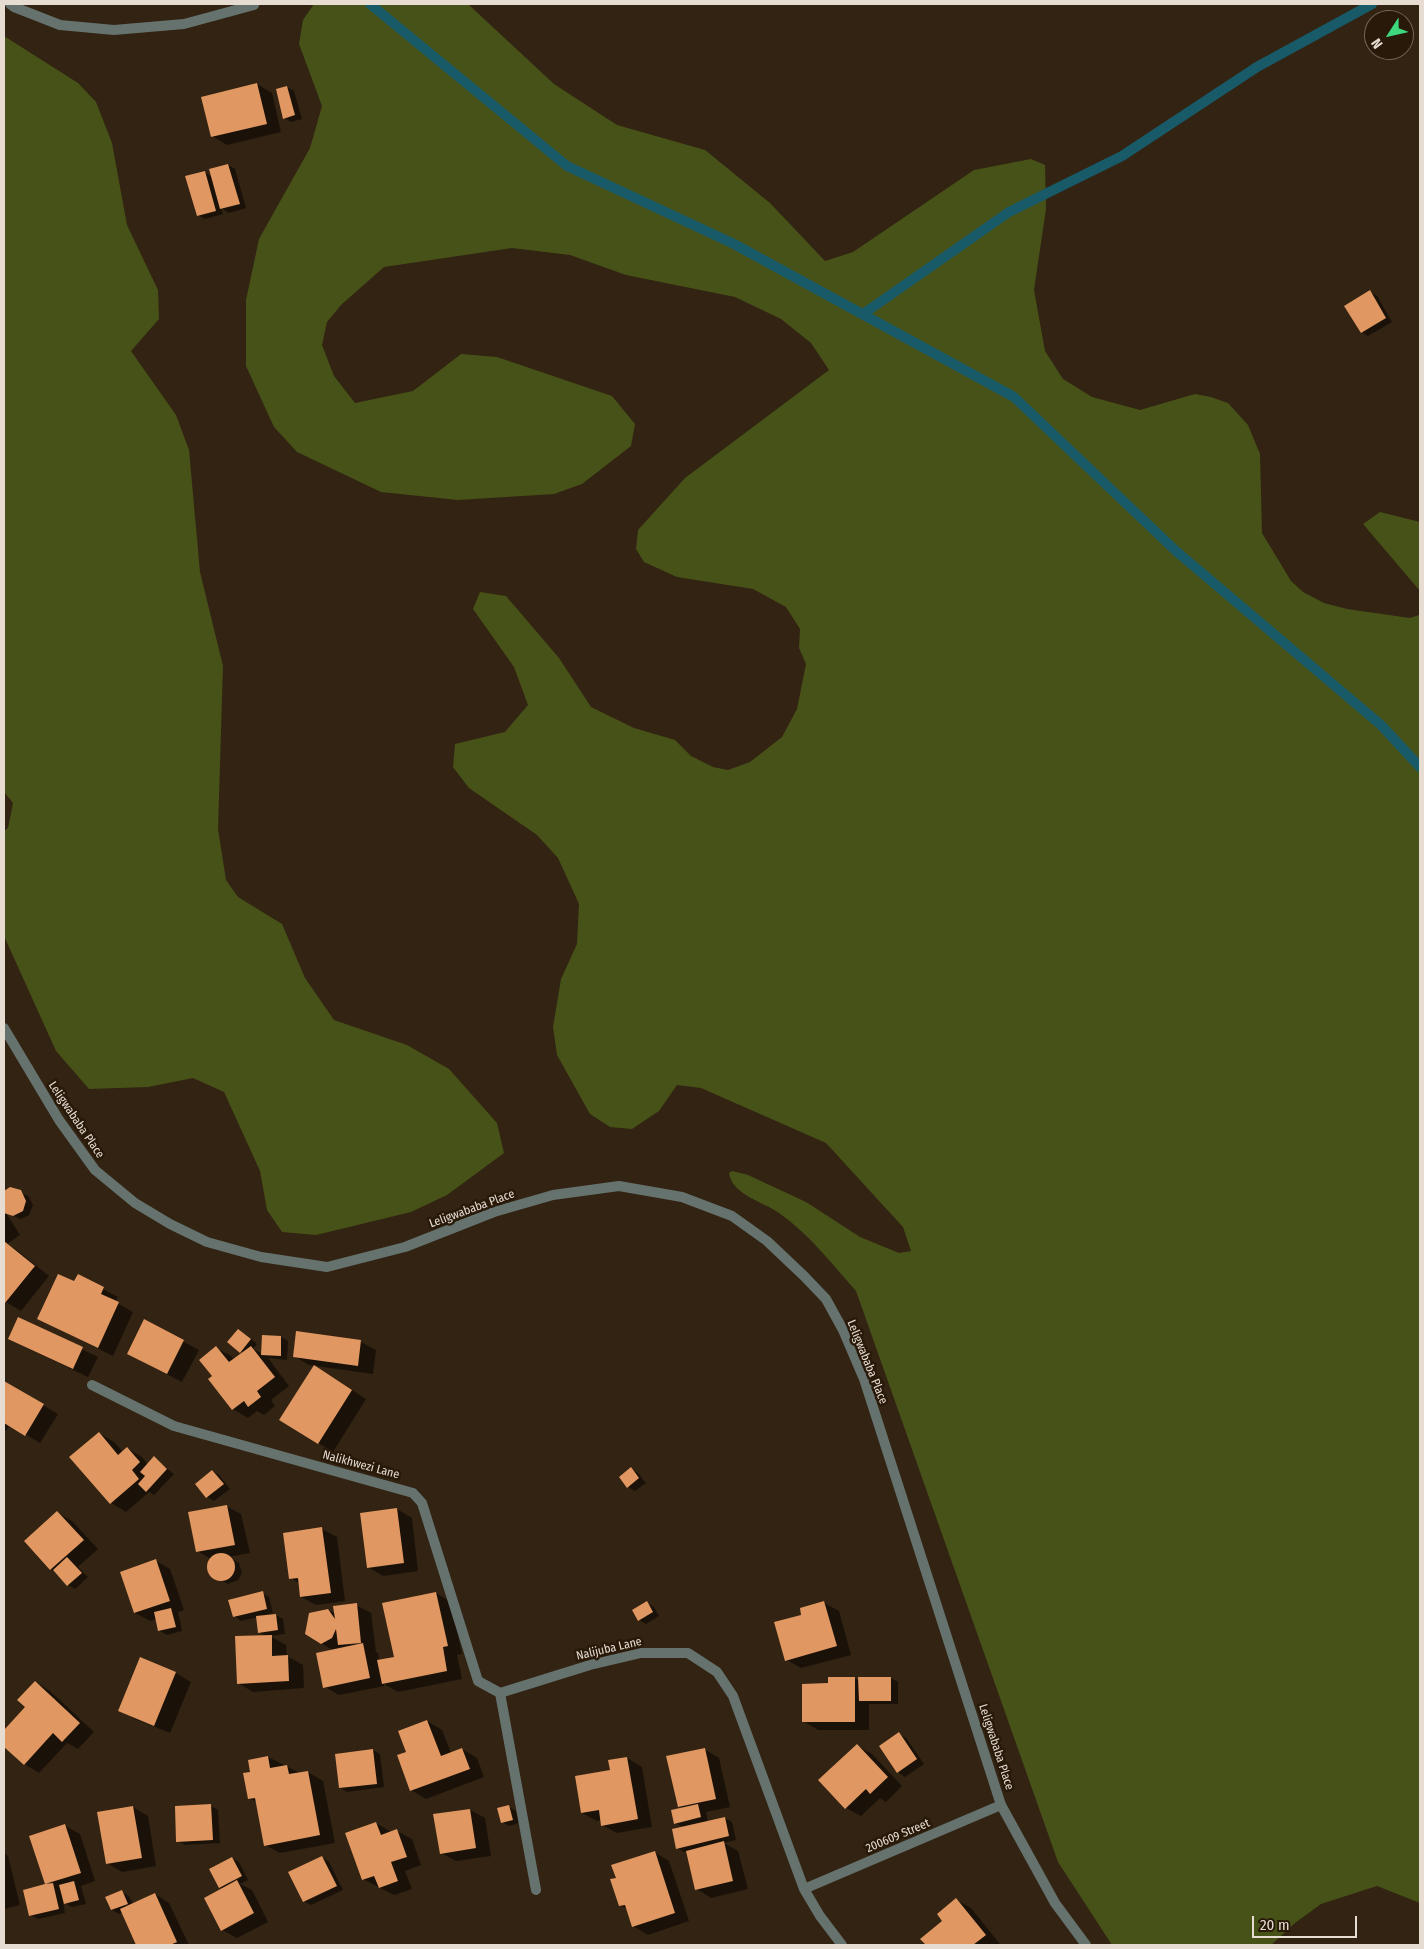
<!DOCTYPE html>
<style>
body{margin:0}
#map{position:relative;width:1424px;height:1949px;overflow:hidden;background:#322312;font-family:"Fira Sans Condensed",sans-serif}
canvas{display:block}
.frame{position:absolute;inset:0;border:5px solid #e6dcd2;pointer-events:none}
.north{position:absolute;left:1364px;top:10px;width:50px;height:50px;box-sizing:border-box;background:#281909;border:1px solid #746759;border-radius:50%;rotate:235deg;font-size:14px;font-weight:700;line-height:20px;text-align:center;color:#e6dcd2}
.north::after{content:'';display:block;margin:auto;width:18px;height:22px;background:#3dd77e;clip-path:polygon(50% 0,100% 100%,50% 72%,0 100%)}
.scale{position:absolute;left:1252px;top:1916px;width:105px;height:22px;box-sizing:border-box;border:2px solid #e6dcd2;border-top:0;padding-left:6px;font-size:15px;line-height:18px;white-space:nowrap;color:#e6dcd2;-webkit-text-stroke:4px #281909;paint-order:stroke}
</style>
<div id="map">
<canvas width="1424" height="1949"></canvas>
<div class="frame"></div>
<div class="north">N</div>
<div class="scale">20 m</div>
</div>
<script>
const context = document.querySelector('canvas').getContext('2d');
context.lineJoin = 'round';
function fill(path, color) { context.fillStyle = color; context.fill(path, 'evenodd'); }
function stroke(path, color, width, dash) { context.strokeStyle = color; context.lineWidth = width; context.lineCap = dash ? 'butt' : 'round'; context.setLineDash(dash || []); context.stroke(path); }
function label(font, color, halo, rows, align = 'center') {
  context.font = font + ' "Fira Sans Condensed",sans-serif'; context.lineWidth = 5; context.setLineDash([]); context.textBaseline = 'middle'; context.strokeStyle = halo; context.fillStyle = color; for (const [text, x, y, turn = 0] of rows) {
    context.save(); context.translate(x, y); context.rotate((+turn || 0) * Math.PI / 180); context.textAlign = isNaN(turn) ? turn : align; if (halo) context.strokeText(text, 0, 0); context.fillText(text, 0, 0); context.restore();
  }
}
const green = new Path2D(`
 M314 4H468L554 84 617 125 705 150 770 203 825 261 853 252 974 170 1031 159 1045 165 1046 209 1034 290 1045 351 1063 379 1092 397 1140 410 1195 394 1211 397 1228 403 1248 425 1260 454 1262 533 1291 581 1303 592 1324 603 1347 609 1410 618 1419 615 1420 612V1903L1377 1886 1321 1904 1295 1923 1271 1945H1112L1058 1862 856 1291C832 1264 809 1234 779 1213 764 1202 732 1195 729 1173L732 1171 748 1175 806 1202 860 1237 899 1253 911 1251 903 1227 826 1143 701 1088 677 1085 659 1111 632 1129 610 1127 590 1114 557 1055 553 1027 561 979 577 944 579 904 558 858 537 835 469 788 453 767 455 744 505 732 528 705 514 667 473 609 480 592 506 596 559 658 591 707 634 728 675 740 691 756 713 767 728 770 750 762 782 737 797 709 806 664 799 648 800 629 786 607 753 589 677 577 644 562 636 549 638 530 685 478 829 370 811 343 781 319 735 297 626 275 570 255 512 248 384 267 341 305 327 322 322 345 334 376 355 403 413 391 461 354 497 357 612 396 635 424 631 446 582 484 554 494 458 500 381 492 297 452 274 427 246 366V300L259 239 310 148 322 106 299 44 303 20Z
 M4 36 78 83 96 102 112 143 127 225 158 290 159 319 131 351 176 415 189 450 200 572 223 666 218 829 226 880 238 897 282 924 305 978 334 1020 407 1045 449 1069 497 1123 504 1153 447 1195 411 1212 316 1235 282 1232 267 1210 260 1171 224 1092 193 1078 148 1087 89 1089 56 1051 4 936V831L8 828 13 803 4 792Z
 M1380 512 1420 522V591L1363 524Z`);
const shadow = new Path2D(`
 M257 84 272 93 281 132 227 145 212 136Z
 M287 87 294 91 302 119 291 122 284 118Z
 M228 165 235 169 246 208 229 213 221 208 223 214 205 219 198 215 205 172 212 177Z
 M1370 292 1377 296 1392 322 1368 336 1361 332Z
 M10 1189 28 1196 33 1205 29 1215 21 1219 6 1213 20 1235 7 1244 18 1251 49 1276 21 1311 4 1301V1192Z
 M78 1276 118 1297 115 1302 133 1312 113 1356 39 1319 75 1283Z
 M19 1319 98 1357 88 1377 25 1347Z
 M145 1321 199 1350 182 1382 143 1362Z
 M298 1333 361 1342 376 1350 373 1374 309 1365 294 1356Z
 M245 1334 257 1344 253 1349 263 1354V1336L281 1337 288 1341 287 1360 268 1358 289 1386 271 1400 275 1406 264 1415 257 1411 248 1418 233 1409 210 1379 213 1376 216 1348 231 1356 234 1360 243 1353 240 1352Z
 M329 1375 366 1399 333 1452 281 1420Z
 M4 1382 58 1414 40 1443 10 1425 6 1431 4 1430Z
 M99 1433 114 1442 123 1452 127 1448 142 1457 148 1465 154 1458 174 1474 154 1495 149 1492 126 1512 111 1503Z
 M631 1469 638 1473 646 1483 635 1491 628 1487Z
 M212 1471 219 1475 230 1489 214 1501 207 1497 197 1484Z
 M226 1506 241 1514 250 1553 229 1557 239 1563 242 1573 238 1580 228 1584 210 1575 208 1568 211 1559 197 1551Z
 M397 1509 412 1518 418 1571 383 1576 368 1567Z
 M57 1513 72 1521 98 1549 78 1567 88 1577 75 1589 68 1585 51 1569 26 1541Z
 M322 1529 337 1537 345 1601 316 1605 301 1597 300 1584 291 1578Z
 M156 1561 170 1569 184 1610 178 1612 182 1631 167 1635 160 1631 157 1619 150 1621 135 1613Z
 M262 1593 269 1597 273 1613 265 1615 266 1616 276 1615 283 1619 285 1634 270 1636 286 1645 287 1656 303 1665 304 1688 253 1692 238 1683 267 1637 259 1632 258 1617 241 1621 234 1616Z
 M436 1593 451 1602 462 1654 457 1655 462 1679 398 1692 384 1684V1686L339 1695 325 1687 334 1651 321 1643 328 1610 336 1614 356 1605 371 1613 376 1652 378 1653 379 1661 395 1658Z
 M647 1603 654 1607 659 1616 646 1624 639 1620Z
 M824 1603 839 1611 851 1655 801 1668 787 1660 803 1616Z
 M141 1659 176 1673 191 1682 170 1733 135 1719 120 1710Z
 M854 1678 860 1681 891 1678 898 1682V1704H869V1730H818L803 1721 829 1684Z
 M36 1682 50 1691 94 1732 78 1749 67 1743 39 1773 24 1764 4 1745V1731L27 1707Z
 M427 1721 442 1730 451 1753 462 1749 477 1758 484 1777 426 1799 411 1790 407 1753Z
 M899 1734 906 1738 924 1764 905 1777 898 1772 881 1746Z
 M858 1746 872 1754 902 1786 886 1802 880 1798 861 1816 846 1808Z
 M704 1749 719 1758 730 1807 706 1812 708 1822 725 1818 732 1822 736 1840 724 1843 738 1851 748 1889 711 1898 697 1889 687 1851 684 1852 677 1848 683 1827 675 1823 683 1809 679 1806Z
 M373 1750 380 1754 384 1787 347 1792 340 1788Z
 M268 1757 300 1773 308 1772 323 1781 335 1843 280 1853 265 1845 256 1802 249 1798Z
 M627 1758 642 1767 652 1827 617 1833 602 1825V1820L597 1821 582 1813 611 1771Z
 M211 1806 218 1810 220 1843 185 1845 178 1841Z
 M133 1807 148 1816 156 1866 122 1872 107 1863Z
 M509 1807 516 1811 519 1823 509 1826 502 1822Z
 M470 1810 485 1818 491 1856 456 1861 441 1853Z
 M376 1823 391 1832 397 1831 412 1839 421 1865 405 1871 412 1889 394 1895 363 1879Z
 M65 1826 80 1834 95 1881 81 1886 86 1904 72 1907 63 1902 65 1913 38 1919 30 1915 49 1885 46 1884Z
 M654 1852 669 1861 689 1921 648 1935 633 1926 627 1909 620 1905 617 1879Z
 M4 1853 8 1856 20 1905 4 1909Z
 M322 1857 329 1862 343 1890 311 1905 304 1901Z
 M232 1858 239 1862 248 1880 240 1884 252 1890 268 1922 237 1938 222 1930 223 1889 220 1887Z
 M122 1892 129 1896 133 1904 155 1894 169 1903 189 1945H138L123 1912 119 1914 112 1910Z
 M956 1900 971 1908 1000 1944 927 1945 922 1939 944 1921Z`);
const stream = new Path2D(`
 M370 4 567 166 734 244 1014 397 1176 551 1381 725 1420 767
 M863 314 1009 212 1122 156 1257 67 1372 4`);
const building = new Path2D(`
 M257 83 267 124 211 137 201 97Z
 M287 86 295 115 283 119 276 89Z
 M228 164 240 204 220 209 209 169Z
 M205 171 216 211 197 216 185 176Z
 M1370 290 1386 318 1361 333 1344 306Z
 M10 1187 21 1190 26 1201 23 1211 13 1216 4 1213V1191Z
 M4 1241 35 1266 5 1303 4 1302Z
 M58 1274 74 1281 78 1274 104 1287 101 1294 119 1302 98 1348 37 1319Z
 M18 1317 83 1347 73 1369 8 1339Z
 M144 1319 184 1340 167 1374 127 1354Z
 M238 1329 251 1339 240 1353 227 1342Z
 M296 1331 361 1340 358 1366 293 1357Z
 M262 1335 281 1336V1356L261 1355Z
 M216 1346 229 1362 251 1346 275 1377 257 1391 261 1397 248 1407 244 1401 232 1410 208 1379 212 1376 199 1360Z
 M314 1365 352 1390 318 1444 279 1420Z
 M4 1381 44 1404 25 1436 4 1423Z
 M99 1432 118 1455 127 1447 140 1462 132 1470 139 1479 110 1504 69 1457Z
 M154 1456 167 1469 146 1492 138 1484 145 1476 140 1472Z
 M631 1467 639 1478 627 1488 619 1477Z
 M212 1470 224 1484 206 1498 195 1484Z
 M227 1505 235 1545 196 1552 188 1512Z
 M397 1508 404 1563 367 1568 360 1513Z
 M57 1511 84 1540 50 1570 24 1541Z
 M322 1527 331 1593 300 1597 298 1578 289 1579 283 1533Z
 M207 1567a14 14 0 1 1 28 0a14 14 0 1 1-28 0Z
 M67 1557 82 1573 67 1586 53 1570Z
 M156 1559 170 1601 134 1613 120 1572Z
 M263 1591 267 1609 233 1617 228 1600Z
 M436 1592 448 1646 443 1647 447 1671 382 1684 377 1660 394 1657 382 1603Z
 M647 1601 653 1612 638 1621 632 1610Z
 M824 1601 837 1646 785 1661 774 1622 801 1615 800 1608Z
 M357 1603 361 1643 338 1645 336 1629 332 1638 321 1644 305 1634 309 1613 328 1609 335 1619 333 1606Z
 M171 1608 176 1627 158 1631 154 1612Z
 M276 1614 278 1630 258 1633 256 1616Z
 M272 1635V1656L288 1655 289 1681 237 1684 235 1636Z
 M363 1643 370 1678 323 1688 316 1653Z
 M140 1657 176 1672 154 1726 118 1711Z
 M828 1677H855V1722H802V1684L828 1683Z
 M858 1677H891V1701H859Z
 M35 1681 80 1723 62 1742 53 1733 24 1765 4 1747V1730L25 1707 17 1700Z
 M427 1720 441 1756 462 1748 470 1769 410 1791 397 1755 406 1752 398 1731Z
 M899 1732 917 1759 897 1773 879 1746Z
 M857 1744 888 1777 870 1794 866 1789 845 1809 818 1780Z
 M705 1748 716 1799 678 1807 666 1756Z
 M373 1749 377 1784 339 1788 335 1754Z
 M268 1756 270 1768 287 1765 289 1774 308 1771 320 1835 264 1846 255 1798 248 1799 243 1773 250 1772 248 1760Z
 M627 1757 638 1819 601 1826 599 1810 581 1813 575 1776 610 1770 608 1760Z
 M211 1804 213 1840 176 1842 175 1806Z
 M698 1804 701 1817 674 1824 671 1810Z
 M509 1805 513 1820 501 1823 497 1808Z
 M133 1806 142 1858 106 1864 97 1812Z
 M470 1809 476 1848 440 1854 433 1814Z
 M725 1817 729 1836 676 1849 672 1829Z
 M376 1822 381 1835 397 1829 407 1857 391 1862 398 1881 379 1888 374 1876 362 1880 345 1833Z
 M65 1824 81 1873 45 1884 53 1883 59 1909 29 1916 23 1890 45 1884 29 1836Z
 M724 1841 733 1881 695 1890 686 1851Z
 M655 1851 675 1913 632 1927 625 1905 619 1906 610 1879 616 1878 611 1865Z
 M322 1856 337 1886 303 1902 288 1872Z
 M232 1857 242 1876 219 1888 209 1869Z
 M237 1880 254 1913 221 1931 204 1898Z
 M74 1881 79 1900 64 1904 59 1885Z
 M122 1890 128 1904 111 1910 105 1897Z
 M155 1893 177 1942 170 1945H136L120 1909Z
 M956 1898 986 1935 973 1945H926L920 1939 942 1921 937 1914Z`);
const service = new Path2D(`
 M10 4 14 7 60 25 114 30 184 24 254 5`);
const minor = new Path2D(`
 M92 1385 174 1426 413 1493 422 1503 478 1681 500 1693
 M500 1693 590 1665 641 1653H688L717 1672 733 1696 804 1889 820 1916 842 1945
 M500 1693 536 1890
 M804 1889 1001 1805`);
const tertiary = new Path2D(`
 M4 1028 59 1120 95 1170 135 1203 170 1224 207 1242 261 1257 327 1267 405 1247 494 1212 553 1195 619 1186 682 1197 732 1216 767 1241 804 1276 826 1299 843 1330 864 1379 1001 1805 1055 1903 1086 1945`);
const streetNames = [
 ["Leligwababa Place",76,1120,56],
 ["Leligwababa Place",472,1209,-20],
 ["Leligwababa Place",867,1362,68],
 ["Nalikhwezi Lane",361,1465,15],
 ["Nalijuba Lane",609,1649,-13],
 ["Leligwababa Place",996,1747,72],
 ["200609 Street",898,1836,-23]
];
fill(green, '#475218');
fill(shadow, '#0007');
stroke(stream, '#195a69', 10);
fill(building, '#e09761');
stroke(service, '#65726e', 10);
stroke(minor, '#65726e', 10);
stroke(tertiary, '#65726e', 10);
label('12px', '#e6dcd2', '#281909', streetNames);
</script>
